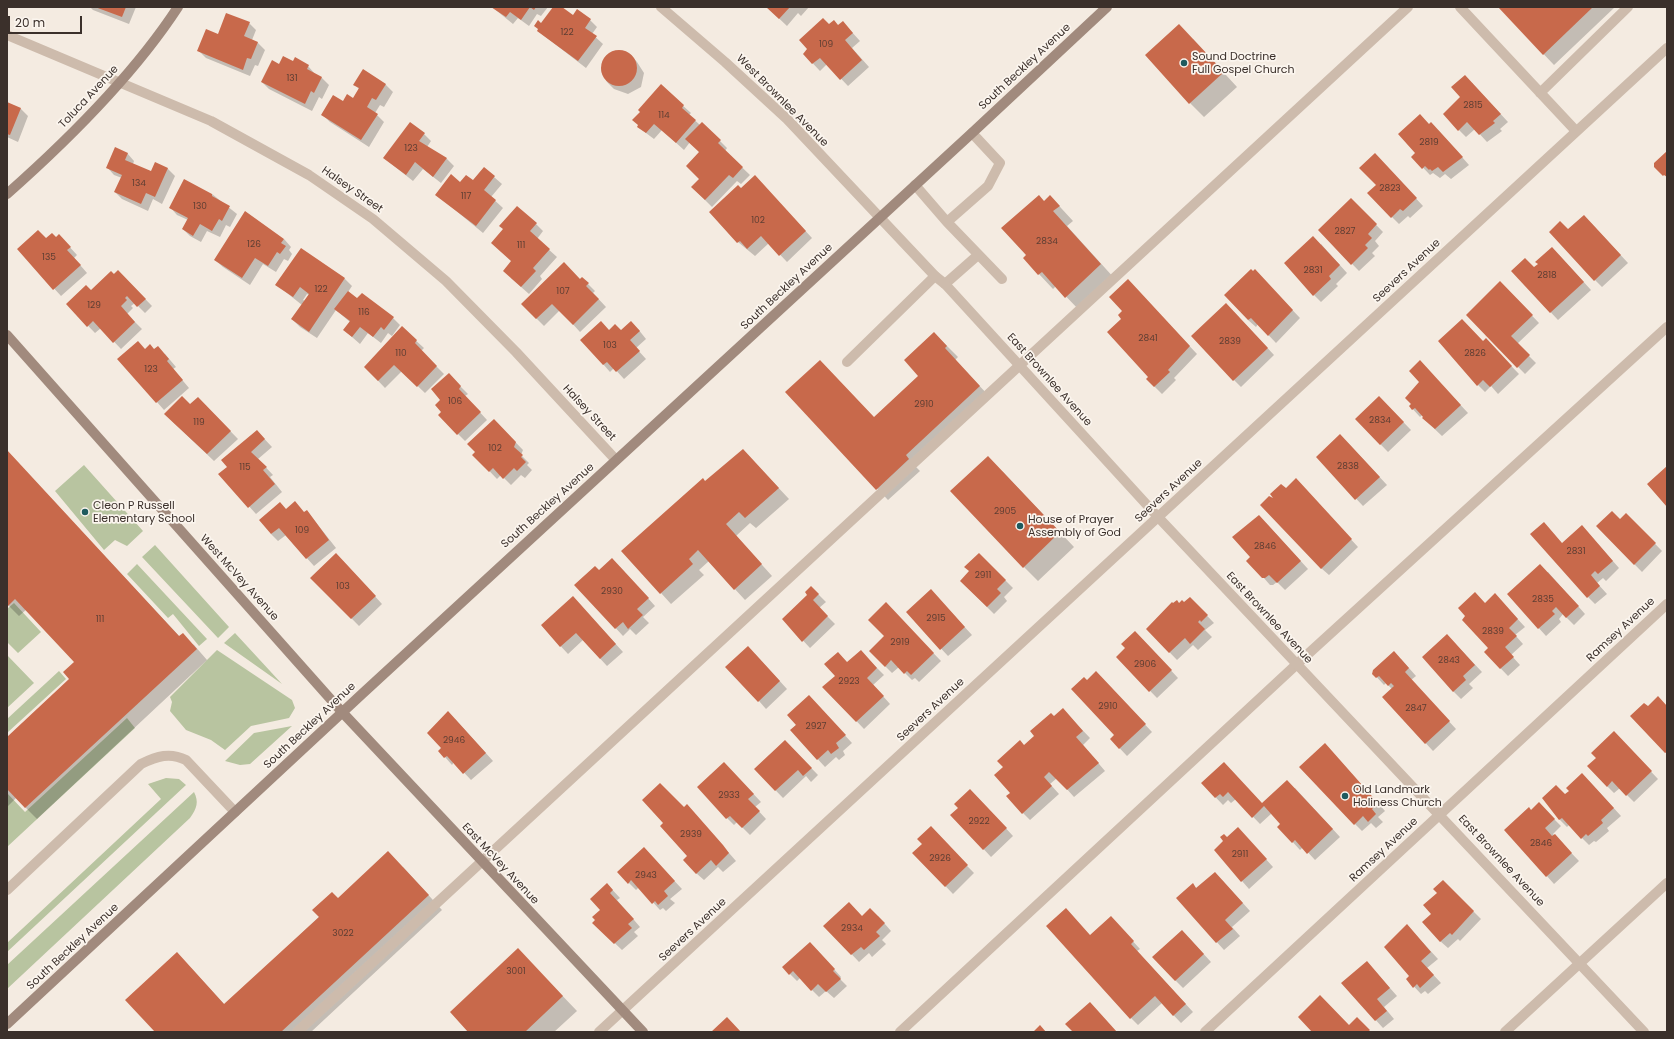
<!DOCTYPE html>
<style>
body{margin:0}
#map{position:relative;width:1674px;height:1039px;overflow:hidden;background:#f4ebe1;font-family:Poppins,sans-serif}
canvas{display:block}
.frame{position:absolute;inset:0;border:8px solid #3b302b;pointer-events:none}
.scale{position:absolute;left:8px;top:16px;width:74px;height:18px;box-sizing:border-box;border:2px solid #3b302b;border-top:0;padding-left:5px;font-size:12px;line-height:14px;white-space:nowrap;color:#3b302b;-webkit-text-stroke:3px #fbf5ee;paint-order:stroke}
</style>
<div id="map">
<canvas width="1674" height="1039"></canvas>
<div class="frame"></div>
<div class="scale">20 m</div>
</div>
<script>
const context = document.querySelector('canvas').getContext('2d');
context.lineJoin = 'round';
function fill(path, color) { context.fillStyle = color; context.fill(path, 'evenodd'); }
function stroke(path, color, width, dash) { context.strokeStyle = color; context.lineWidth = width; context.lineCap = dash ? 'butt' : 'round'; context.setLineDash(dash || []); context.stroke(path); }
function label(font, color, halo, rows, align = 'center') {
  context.font = font + ' Poppins,sans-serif'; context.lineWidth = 3.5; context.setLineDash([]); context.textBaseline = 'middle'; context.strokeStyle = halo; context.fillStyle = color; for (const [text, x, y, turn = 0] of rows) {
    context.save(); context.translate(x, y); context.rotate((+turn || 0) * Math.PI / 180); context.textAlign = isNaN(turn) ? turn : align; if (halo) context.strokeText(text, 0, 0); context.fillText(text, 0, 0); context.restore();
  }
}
const green = new Path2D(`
 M84 465 143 531 127 546 115 540 104 550 55 491Z
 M155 545 229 627 218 638 142 557Z
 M137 564 207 639 199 646 173 614 168 618 127 574Z
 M14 603 41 632 18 653 7 642V609Z
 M235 633 282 684 224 643Z
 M217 650 292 700 295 708 289 718 251 726 225 750 211 740 186 730 170 711 172 702 170 697Z
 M7 655 34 683 7 708Z
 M59 671 66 679 7 733V719Z
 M127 718 135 728 7 847V793L25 812Z
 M292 726 250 764 240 765 225 761 254 733Z
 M166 778 179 779 186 785 7 952V943L161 799 148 784Z
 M194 792C199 802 197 808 190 818L7 989V965Z`);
const shadow = new Path2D(`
 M90 7H136L129 24 93 10Z
 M492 7H548L541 16 537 14 529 26 518 18 513 24Z
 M554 7H560L573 16 590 20 597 27 592 34 603 44 586 68 538 31Z
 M767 7H809L801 16 798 13 787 26Z
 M1499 7H1615L1554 65Z
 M249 23 256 30 252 40 258 43 265 50 258 66 255 65 250 76 206 58 199 51 218 35Z
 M830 26 850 30 860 41 852 48 869 67 848 86 827 64 820 71 804 54Z
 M1193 39 1237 87 1204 117 1190 103Z
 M617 51 630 54 637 62 644 73 641 87 628 94 614 89 607 82 601 70 605 57Z
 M293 63 308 66 315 74 322 78 329 85 322 99 319 97 312 111 269 89 262 82 280 65Z
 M363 71 386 85 393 92 384 107 380 105 375 113 384 122 369 147 330 122 323 115 353 99 359 89 355 85Z
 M1472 83 1508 122 1500 129 1502 131 1487 142 1475 129 1466 137 1459 130 1462 98Z
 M661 86 691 113 689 115 700 125 702 123 727 148 725 151 750 175 741 184 737 181 712 207 692 187 701 179 700 152 690 142 684 150 662 130 654 139 638 127Z
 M7 103 21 109 28 116 18 142 7 137Z
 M1429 125 1439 131 1469 165 1451 179 1445 174 1440 178 1433 173 1430 175 1413 157 1417 153Z
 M424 134 431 141 427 147 447 159 454 166 441 183 423 169 413 181 384 158Z
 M127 153 134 161 133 164 151 173 167 168 175 176 162 204 153 199 148 211 122 199 115 192 122 178 114 175 107 167Z
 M1382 162 1423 206 1410 218 1408 216 1399 224 1392 217 1377 185Z
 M494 177 502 184 491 197 503 208 483 233 437 195 461 183Z
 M762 184 812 238 787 262 769 243 755 256 738 242 741 189Z
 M212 194 237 214 230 227 226 225 220 237 207 231 201 242 190 236 183 229 188 220 177 215 170 207Z
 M1050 196 1073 221 1067 226 1115 279 1080 311 1056 286 1053 289 1024 258 1027 256 1044 202Z
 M1351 199 1383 232 1375 241 1379 246 1372 253 1375 256 1359 271 1319 230Z
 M1591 223 1628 263 1602 287 1595 280 1568 230Z
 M536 224 543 231 537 239 557 257 540 276 542 279 529 294 511 278 512 261 493 243Z
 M46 239 66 243 77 255 74 258 87 273 61 296 18 249Z
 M284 239 291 247 289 250 292 254 288 261 284 259 276 272 263 264 250 285 223 267 215 260Z
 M1321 244 1347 273 1336 284 1338 286 1321 302 1314 295Z
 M301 249 345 279 352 286 348 292 357 300 393 318 400 325 392 336 388 333 381 343 368 333 360 344 344 330 350 322 336 310 317 338 300 327 292 319 302 305 277 285ZM307 294 309 295 305 301 303 300Z
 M1559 255 1591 290 1558 320 1512 271 1534 268Z
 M118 271 152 306 145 313 135 303 131 306 133 308 127 314 142 329 121 349 101 328 95 333 67 304 91 291Z
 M1253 273 1262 278 1300 318 1276 343 1258 324 1256 327 1248 320Z
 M582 278 595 291 593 293 606 307 580 332 560 310 544 326 522 304Z
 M1500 282 1539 323 1517 344 1536 363 1525 374 1467 315Z
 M1135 288 1197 354 1174 378 1176 380 1162 394 1147 379 1149 377 1123 319 1124 311Z
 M1234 312 1274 355 1241 387 1234 380Z
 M402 328 424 348 421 351 444 374 425 393 402 371 385 388 365 367Z
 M638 329 646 339 636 348 646 359 624 379 614 368 610 372 603 364 609 331Z
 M934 333 958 357 955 360 990 397 916 467 920 471 888 500 786 392 874 418 920 376Z
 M1486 340 1519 374 1498 394 1491 386 1485 392 1478 385 1483 342Z
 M145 350H155L165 354 176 367 173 369 189 388 164 410 119 359Z
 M1427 369 1468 413 1442 436 1423 418 1425 417 1423 414 1420 417 1410 406Z
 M456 382 468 394 465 396 487 420 465 441 439 415 442 412Z
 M1379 397 1411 430 1388 452 1356 419Z
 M198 398 238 439 214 461 172 421Z
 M494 420 523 450 521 455 529 463 527 465 532 470 525 478 521 475 511 485 501 475 497 479 474 455Z
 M257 431 272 447 258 459 273 475 270 477 282 492 256 514 220 474 228 467Z
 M1348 443 1387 485 1363 506 1317 457Z
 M743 450 789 499 756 528 750 523 736 536 772 576 745 600 709 561 699 570 704 575 671 604 661 593 705 482Z
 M7 451 180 637 194 645 207 660 37 819 16 798 7 807V738L70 679 76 662 27 609 19 616 7 604Z
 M1002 471 1074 547 1038 581 1024 567Z
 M1303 487 1358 547 1329 575 1321 568 1277 501 1286 489Z
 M286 510 305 513 307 511 336 548 314 566 286 535 278 541 271 534Z
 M1626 514 1662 551 1642 572 1597 526 1620 520Z
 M1266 523 1308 569 1285 590 1277 582 1273 585H1270L1263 577 1251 557Z
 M1589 534 1619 568 1606 581 1603 578 1597 583 1607 594 1595 604 1588 597 1563 544Z
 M979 554 1013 588 1004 597 1007 601 994 614 961 581 970 572Z
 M343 561 382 604 359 626 312 578Z
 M620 567 655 606 643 617 649 623 636 635 630 629 623 636 576 585 599 572Z
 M1548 572 1585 614 1574 625 1563 614 1559 619 1561 622 1546 636 1508 594Z
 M811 587 826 602 819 608 835 624 810 648 783 619 808 595Z
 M938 598 972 635 948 656 907 612Z
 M1190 598 1214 623 1205 630 1212 637 1198 650 1193 645 1177 660 1147 629Z
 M1502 602 1525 627 1515 635 1523 644 1511 655 1520 665 1508 676 1485 652 1489 648 1467 616 1485 604Z
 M886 604 941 661 919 682 915 678 912 680 899 667 892 673 870 651 885 636Z
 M580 605 623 652 607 666 583 640 568 654 542 626Z
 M1447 635 1482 672 1469 684 1473 688 1461 699 1453 691Z
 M1142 639 1178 678 1157 698 1117 657Z
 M755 654 787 689 766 709 759 701Z
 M868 659 884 675 873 685 890 704 864 729 824 687 848 664Z
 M1401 659 1416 676 1411 680 1456 729 1433 751 1383 697 1392 689 1386 683 1384 685 1373 673Z
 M1103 680 1152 732 1127 756 1111 739 1116 735Z
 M816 704 852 743 843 751 845 755 839 760 836 757 825 767 791 730Z
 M1054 717H1070L1090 738 1083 745 1105 771 1074 797 1057 778 1050 784 1059 794 1030 820 1023 813 1011 793Z
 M455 719 493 761 471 780 454 762 452 765 445 757 442 748Z
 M1621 740 1658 779 1634 802 1620 788 1614 793 1607 786Z
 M785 741 818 775 811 782 806 776 783 798 755 769Z
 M1332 752 1385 811 1378 817 1383 822 1376 828 1371 823 1362 831 1355 824Z
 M731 770 761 802 755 807 766 819 750 835 737 822 734 825 727 818Z
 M1589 781 1621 816 1607 828 1609 831 1596 842 1594 841 1589 845 1569 825 1567 827 1560 820 1543 798 1565 795Z
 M1202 783 1263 804 1295 788 1340 837 1315 860 1303 847 1300 850 1279 827 1282 824 1272 813 1260 824 1236 799 1231 803 1228 800 1223 805Z
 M977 797 1013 836 991 857 952 815Z
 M684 808 694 813 736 861 723 872 718 867 704 880 696 873Z
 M1531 811H1546L1561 826 1553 834 1579 861 1554 884 1506 830Z
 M930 828 974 873 953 894 914 853 923 844Z
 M1245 836 1273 867 1249 889 1215 850Z
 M651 856 682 889 670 899 675 903 666 911 663 908 660 910 639 887 636 890 618 872Z
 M403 867 442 910 311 1032H157L191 968 225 1005 338 899Z
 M1222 880 1250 911 1232 927 1240 936 1224 950 1177 898 1193 885 1197 889Z
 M1443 881 1481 919 1460 941 1458 939 1448 948 1440 941 1432 914Z
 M607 884 620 898 617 900 640 927 634 932 638 936 622 950 601 930V910Z
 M878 916 891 931 882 940 886 944 872 957 869 953 859 962 825 926 862 917Z
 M1118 925 1140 949 1137 951 1193 1012 1181 1023 1162 1003 1138 1025 1131 1018 1091 936Z
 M1414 933 1438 959 1427 968 1441 983 1428 994 1425 991 1421 994 1407 979 1411 976Z
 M1189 938 1211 962 1183 988 1175 980Z
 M817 950 841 977 840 979 847 986 834 998 826 991 819 997 800 978 797 981 783 967Z
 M532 964 577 1011 554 1032H470Z
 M1374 970 1397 996 1384 1007 1394 1019 1383 1028 1342 983Z`);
const building = new Path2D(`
 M95 7H126L122 17Z
 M491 7H536L534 10 530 7 521 20 510 12 506 17Z
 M553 7H562L573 15 577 9 591 19 585 28 597 36 578 61 537 31 538 29 534 26 538 20 541 23Z
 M766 7H790L779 19Z
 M1498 7H1593L1543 55Z
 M226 13 250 22 244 36 258 42 251 59 247 58 243 70 197 51 206 29 218 34Z
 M823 18 829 24 834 20 838 25 843 21 853 33 845 40 862 60 840 80 820 58 812 64 803 54 807 49 799 40Z
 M1179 24 1224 72 1189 104 1145 55Z
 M601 68a18 18 0 1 1 36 0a18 18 0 1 1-36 0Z
 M283 56 293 61 295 57 309 65 307 69 322 77 314 93 311 91 305 104 261 82 272 60 279 64Z
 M363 69 386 84 376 100 372 98 367 107 378 114 361 140 321 115 333 95 343 101 347 94 353 98 359 88 353 85Z
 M1465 75 1501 114 1493 121 1495 123 1479 135 1467 122 1458 131 1443 114 1460 97 1451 87Z
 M661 84 684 105 682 108 696 120 676 143 654 124 646 133 637 127 638 125 632 120 640 112 638 110Z
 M7 102 21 108 10 135 7 134Z
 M1420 114 1429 124 1431 122 1463 157 1443 172 1438 167 1432 171 1430 169 1429 170 1425 166 1422 169 1411 157 1415 153 1398 134Z
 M410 122 425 133 419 141 447 158 433 177 415 162 406 175 383 158Z
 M702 122 721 140 718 143 743 167 733 178 729 175 705 200 691 187 699 179 686 166 699 152 685 139Z
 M115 147 128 153 125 160 151 171 155 162 168 168 155 197 146 193 141 204 114 192 122 175 106 168Z
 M1667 151V177L1664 175 1663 176 1654 167V163Z
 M1375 153 1417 198 1403 211 1400 209 1391 218 1367 193 1376 185 1359 168Z
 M484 167 495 176 484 190 496 200 476 226 435 195 451 174 460 182 466 175 473 180Z
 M755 175 806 231 779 256 761 236 747 249 740 241 737 243 709 212 738 185 741 188Z
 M184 179 212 194V196L230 206 222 221 219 219 212 231 200 224 193 236 182 229 188 218 169 208Z
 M1039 195 1044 201 1050 195 1060 206 1053 211 1101 264 1065 298 1042 272 1038 275 1023 258 1026 255 1001 228Z
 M1351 198 1377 224 1368 234 1372 238 1365 245 1368 248 1351 265 1318 230Z
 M517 206 537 223 530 231 550 249 533 268 536 271 521 287 503 271 511 261 491 243 503 229 499 226Z
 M245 211 284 239 281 243 286 246 280 254 277 252 268 266 255 258 242 278 214 260Z
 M1584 215 1621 255 1594 281 1549 232 1560 221 1568 229Z
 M38 230 46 238 52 233 56 237 59 234 71 247 67 250 81 265 53 290 17 249Z
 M1313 236 1340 265 1329 276 1331 279 1313 296 1284 263Z
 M1552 247 1584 282 1550 313 1511 271 1525 258 1534 267 1538 264 1535 262Z
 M301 248 345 278 309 332 291 319 309 294 300 287 293 297 275 285Z
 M564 262 580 279 582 277 589 283 586 286 599 299 573 325 552 304 536 319 521 304Z
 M1251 269 1253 271 1255 269 1293 310 1268 336 1251 318 1248 320 1224 295Z
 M118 270 146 299 137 307 127 296 125 298 127 300 121 306 135 322 113 343 93 321 87 327 66 304 86 285 91 290 111 271 114 274Z
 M1128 279 1190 346 1168 370 1170 372 1154 387 1146 379 1148 377 1107 332 1121 319 1118 315 1122 311 1109 297Z
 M1500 281 1533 315 1511 336 1530 355 1517 368 1466 315Z
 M348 291 357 298 362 293 394 317 384 330 381 327 373 337 360 327 352 337 343 330 350 321 334 309Z
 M1226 303 1268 348 1233 381 1191 336Z
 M1462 319 1483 341 1486 338 1512 366 1490 387 1483 380 1477 386 1438 341Z
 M601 321 609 330 615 324 621 330 631 321 640 331 630 340 640 351 616 372 607 362 603 365 580 340Z
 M402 326 417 340 415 343 437 366 417 387 394 365 378 381 364 367Z
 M934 332 947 346 945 348 980 386 906 455 909 459 876 490 785 392 820 360 874 417 918 376 904 360Z
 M138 341 145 349 150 344 154 349 158 346 169 359 167 361 183 380 156 403 117 359Z
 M1420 360 1461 405 1435 429 1422 418 1423 417 1415 408 1412 410 1409 406 1411 404 1405 398 1419 382 1409 371Z
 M449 373 461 386 459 389 481 412 457 435 438 415 441 412 435 405 440 400 431 389Z
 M182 396 190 404 198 397 231 431 207 454 164 414Z
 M1379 396 1404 422 1380 445 1355 419Z
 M494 419 516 442 514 447 523 455 521 457 526 462 517 471 514 468 503 479 493 468 489 472 472 455 475 452 467 444Z
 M257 430 265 439 251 452 267 467 263 470 275 484 248 508 218 474 227 467 221 460Z
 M1340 434 1380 477 1355 500 1316 457Z
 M743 449 779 488 745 518 739 512 726 524 762 564 734 590 698 550 689 559 693 564 660 594 621 551 703 478 705 481Z
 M7 450 179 636 183 633 197 649 25 808 7 789V737L69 679 63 672 74 662 15 599 7 607Z
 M988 456 1060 532 1023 568 950 491Z
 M1667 466V507L1647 484Z
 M1296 478 1352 539 1321 569 1260 505 1269 496 1273 498 1270 494 1281 484 1286 488Z
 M295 501 304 512 307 510 329 540 306 559 279 528 271 534 259 520 280 502 286 509Z
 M1612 511 1620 519 1626 513 1656 543 1634 565 1596 526Z
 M1259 515 1301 561 1277 583 1269 575 1265 578H1262L1246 561 1250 557 1232 537Z
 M1544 522 1562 543 1582 525 1613 561 1598 574 1595 571 1591 575 1600 586 1587 598 1530 534Z
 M336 553 376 596 351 619 310 578Z
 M979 553 1006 580 997 589 1001 593 987 607 960 581 969 571 964 567Z
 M612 558 649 598 637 609 643 615 628 629 623 622 615 629 574 585 595 566 599 570Z
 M1540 564 1579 606 1566 618 1556 607 1552 611 1555 614 1538 629 1507 594Z
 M811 586 819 594 813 600 828 616 802 642 782 619 807 595 805 592Z
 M931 589 965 627 940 650 906 612Z
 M1475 592 1485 603 1495 593 1518 619 1509 628 1517 636 1505 647 1514 657 1500 669 1484 652 1488 648 1462 620 1465 616 1458 608Z
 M573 596 616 644 600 659 576 633 560 647 541 625Z
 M1190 597 1208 615 1201 622 1200 620 1198 622 1205 629 1190 644 1185 638 1169 653 1146 629 1172 602 1173 603 1177 600 1179 603 1182 600 1184 602Z
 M886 602 934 653 911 675 907 671 904 674 891 660 885 667 869 651 884 636 868 620Z
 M1135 631 1172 670 1149 692 1116 657 1125 648 1121 644Z
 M1447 634 1475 665 1463 676 1466 680 1453 692 1422 657Z
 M748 646 780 681 758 702 725 667Z
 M861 650 877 668 867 678 884 696 856 722 822 687 835 676 824 664 838 652 847 662Z
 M1394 651 1409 668 1405 672 1450 721 1425 744 1382 697 1394 686 1391 683 1388 686 1379 676 1376 678 1372 674 1373 670Z
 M1096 671 1146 724 1119 749 1110 739 1114 735 1071 689 1084 677 1087 680Z
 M809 695 846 735 836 743 839 748 831 754 828 750 817 760 790 730 796 725 787 715Z
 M1658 696 1667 706V752L1665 753 1630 716 1644 703 1648 706Z
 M1063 708 1083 731 1076 737 1099 763 1067 790 1049 772 1044 777 1052 786 1022 814 1006 796 1010 793 994 775 1003 767 997 761 1020 740 1024 745 1034 736 1030 731 1051 713 1054 716Z
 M448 711 486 753 463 774 447 756 444 758 438 751 441 748 427 733Z
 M1614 731 1652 771 1626 796 1612 781 1607 787 1587 766 1596 758 1591 753Z
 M785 740 812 768 803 776 798 770 775 791 754 769Z
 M1325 743 1378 803 1372 809 1376 814 1368 822 1363 816 1354 825 1299 767Z
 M724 762 754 794 748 799 760 811 742 828 730 816 726 819 697 787Z
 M1224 762 1262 803 1287 780 1333 829 1307 854 1295 840 1292 843 1277 827 1280 824 1264 806 1252 818 1228 792 1223 797 1220 794 1215 798 1201 783Z
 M1582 773 1614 808 1601 820 1603 823 1588 836 1586 834 1581 839 1562 818 1559 820 1542 798 1556 785 1565 794 1569 791 1566 788Z
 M660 783 684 807 687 804 723 845 729 853 716 866 711 860 696 874 683 860 687 856 660 826 663 823 642 800Z
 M970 789 1007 828 983 850 950 815 958 808 954 804Z
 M1539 802 1555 819 1545 828 1552 836 1555 834 1572 853 1546 877 1504 830 1529 807 1531 810Z
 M931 826 968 865 945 887 912 853 922 844 917 839Z
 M1238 827 1267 859 1241 882 1214 850 1223 841 1220 837 1224 834 1227 837Z
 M644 847 675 881 664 891 668 896 658 905 655 901 652 904 631 880 628 884 617 872Z
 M388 851 429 895 281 1032H155L125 1000 177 952 224 1004 319 917 312 910 332 892 338 898Z
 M1215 872 1243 903 1225 920 1233 929 1216 943 1176 898 1193 883 1196 888Z
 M1443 880 1474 911 1452 935 1450 933 1440 942 1422 922 1431 914 1423 905 1437 893 1433 889Z
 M607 883 613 890 610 893 634 919 628 924 632 928 614 944 592 923 595 920 592 917 600 910 590 899Z
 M849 902 862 916 870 908 885 923 876 932 880 936 864 950 861 947 851 955 823 926Z
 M1066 908 1090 935 1111 916 1134 941 1131 944 1186 1004 1173 1016 1155 996 1130 1019 1046 926Z
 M1407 924 1431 952 1421 961 1434 975 1420 988 1417 984 1413 988 1406 979 1409 976 1384 947Z
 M1182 930 1204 954 1175 981 1152 957Z
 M810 942 835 969 833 971 841 979 826 992 818 984 811 991 793 971 789 975 782 967Z
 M518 948 563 996 525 1032H468L450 1012Z
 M1367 961 1390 988 1377 999 1387 1011 1375 1021 1341 983Z
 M1320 995 1349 1025 1357 1017 1370 1030 1368 1032H1312L1298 1017Z
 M1090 1002 1117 1032H1073L1065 1024Z
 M727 1017 741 1032H711Z
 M1040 1025 1046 1032H1033Z`);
const lane = new Path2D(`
 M1460 7 1576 131
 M1540 93 1628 7
 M915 185 947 222 988 186 1000 163 972 133
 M947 222 1002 279
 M945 284 978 255
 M847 362 935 276
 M7 890 141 764C157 756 170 752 186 760L235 812
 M297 1032 1408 7
 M900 1032 1297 664 1667 327
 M1505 1032 1667 883`);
const street = new Path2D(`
 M661 7 725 62 787 119 935 276 945 284 1158 517 1644 1032
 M7 35 211 121 309 175 373 219 446 281 516 352 616 460
 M599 1032 1667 48
 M1205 1032 1667 604`);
const secondary = new Path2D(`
 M7 194C68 140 133 76 178 7
 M7 335 342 712 643 1032
 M7 1024 362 694 972 133 1107 7`);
const markers = [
 [1184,63,4,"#1f5a5e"],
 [85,512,4,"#1f5a5e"],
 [1020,526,4,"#1f5a5e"],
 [1345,796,4,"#1f5a5e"]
];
const numberNames = [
 ["122",567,33],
 ["109",826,45],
 ["131",292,79],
 ["2815",1473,106],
 ["114",664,116],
 ["2819",1429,143],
 ["123",411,149],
 ["134",139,184],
 ["2823",1390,189],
 ["117",466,197],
 ["130",200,207],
 ["102",758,221],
 ["2827",1345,232],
 ["2834",1047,242],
 ["126",254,245],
 ["111",521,246],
 ["135",49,258],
 ["2831",1313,271],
 ["2818",1547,276],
 ["122",321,290],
 ["107",563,292],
 ["129",94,306],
 ["116",364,313],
 ["2841",1148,339],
 ["2839",1230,342],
 ["103",610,346],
 ["110",401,354],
 ["2826",1475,354],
 ["123",151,370],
 ["106",455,402],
 ["2910",924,405],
 ["2834",1380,421],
 ["119",199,423],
 ["102",495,449],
 ["2838",1348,467],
 ["115",245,468],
 ["2905",1005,512],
 ["109",302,531],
 ["2846",1265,547],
 ["2831",1576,552],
 ["2911",983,576],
 ["103",343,587],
 ["2930",612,592],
 ["2835",1543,600],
 ["2915",936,619],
 ["111",100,620],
 ["2839",1493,632],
 ["2919",900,643],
 ["2843",1449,661],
 ["2906",1145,665],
 ["2923",849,682],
 ["2910",1108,707],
 ["2847",1416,709],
 ["2927",816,727],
 ["2946",454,741],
 ["2933",729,796],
 ["2922",979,822],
 ["2939",691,835],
 ["2846",1541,844],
 ["2911",1240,855],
 ["2926",940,859],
 ["2943",646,876],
 ["2934",852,929],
 ["3022",343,934],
 ["3001",516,972]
];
const poiNames = [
 ["Sound Doctrine",1192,57],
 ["Full Gospel Church",1192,70],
 ["Cleon P Russell",93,506],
 ["Elementary School",93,519],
 ["House of Prayer",1028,520],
 ["Assembly of God",1028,533],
 ["Old Landmark",1353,790],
 ["Holiness Church",1353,803]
];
const streetNames = [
 ["South Beckley Avenue",1025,67,-43],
 ["Toluca Avenue",89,97,-47],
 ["West Brownlee Avenue",782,101,45],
 ["Halsey Street",352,190,35],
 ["Seevers Avenue",1407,271,-43],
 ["South Beckley Avenue",787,287,-43],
 ["East Brownlee Avenue",1049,380,48],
 ["Halsey Street",589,413,47],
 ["Seevers Avenue",1169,491,-43],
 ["South Beckley Avenue",548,506,-42],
 ["West McVey Avenue",239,578,48],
 ["East Brownlee Avenue",1269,618,47],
 ["Ramsey Avenue",1621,630,-43],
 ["Seevers Avenue",931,710,-43],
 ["South Beckley Avenue",310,726,-43],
 ["Ramsey Avenue",1384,850,-43],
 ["East Brownlee Avenue",1501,861,47],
 ["East McVey Avenue",500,864,47],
 ["Seevers Avenue",693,930,-43],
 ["South Beckley Avenue",73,947,-43]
];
fill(green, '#b8c4a0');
fill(shadow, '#0003');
fill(building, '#c8694b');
stroke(lane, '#cdbbac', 10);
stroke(street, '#cdbbac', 10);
stroke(secondary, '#a18a7d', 10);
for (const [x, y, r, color] of markers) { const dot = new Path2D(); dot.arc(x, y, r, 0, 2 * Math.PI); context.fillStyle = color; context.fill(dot); stroke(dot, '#fbf5ee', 1.5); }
label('9px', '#5e3e33', null, numberNames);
label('11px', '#3b302b', '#fbf5ee', poiNames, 'left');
label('11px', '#3b302b', '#fbf5ee', streetNames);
</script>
